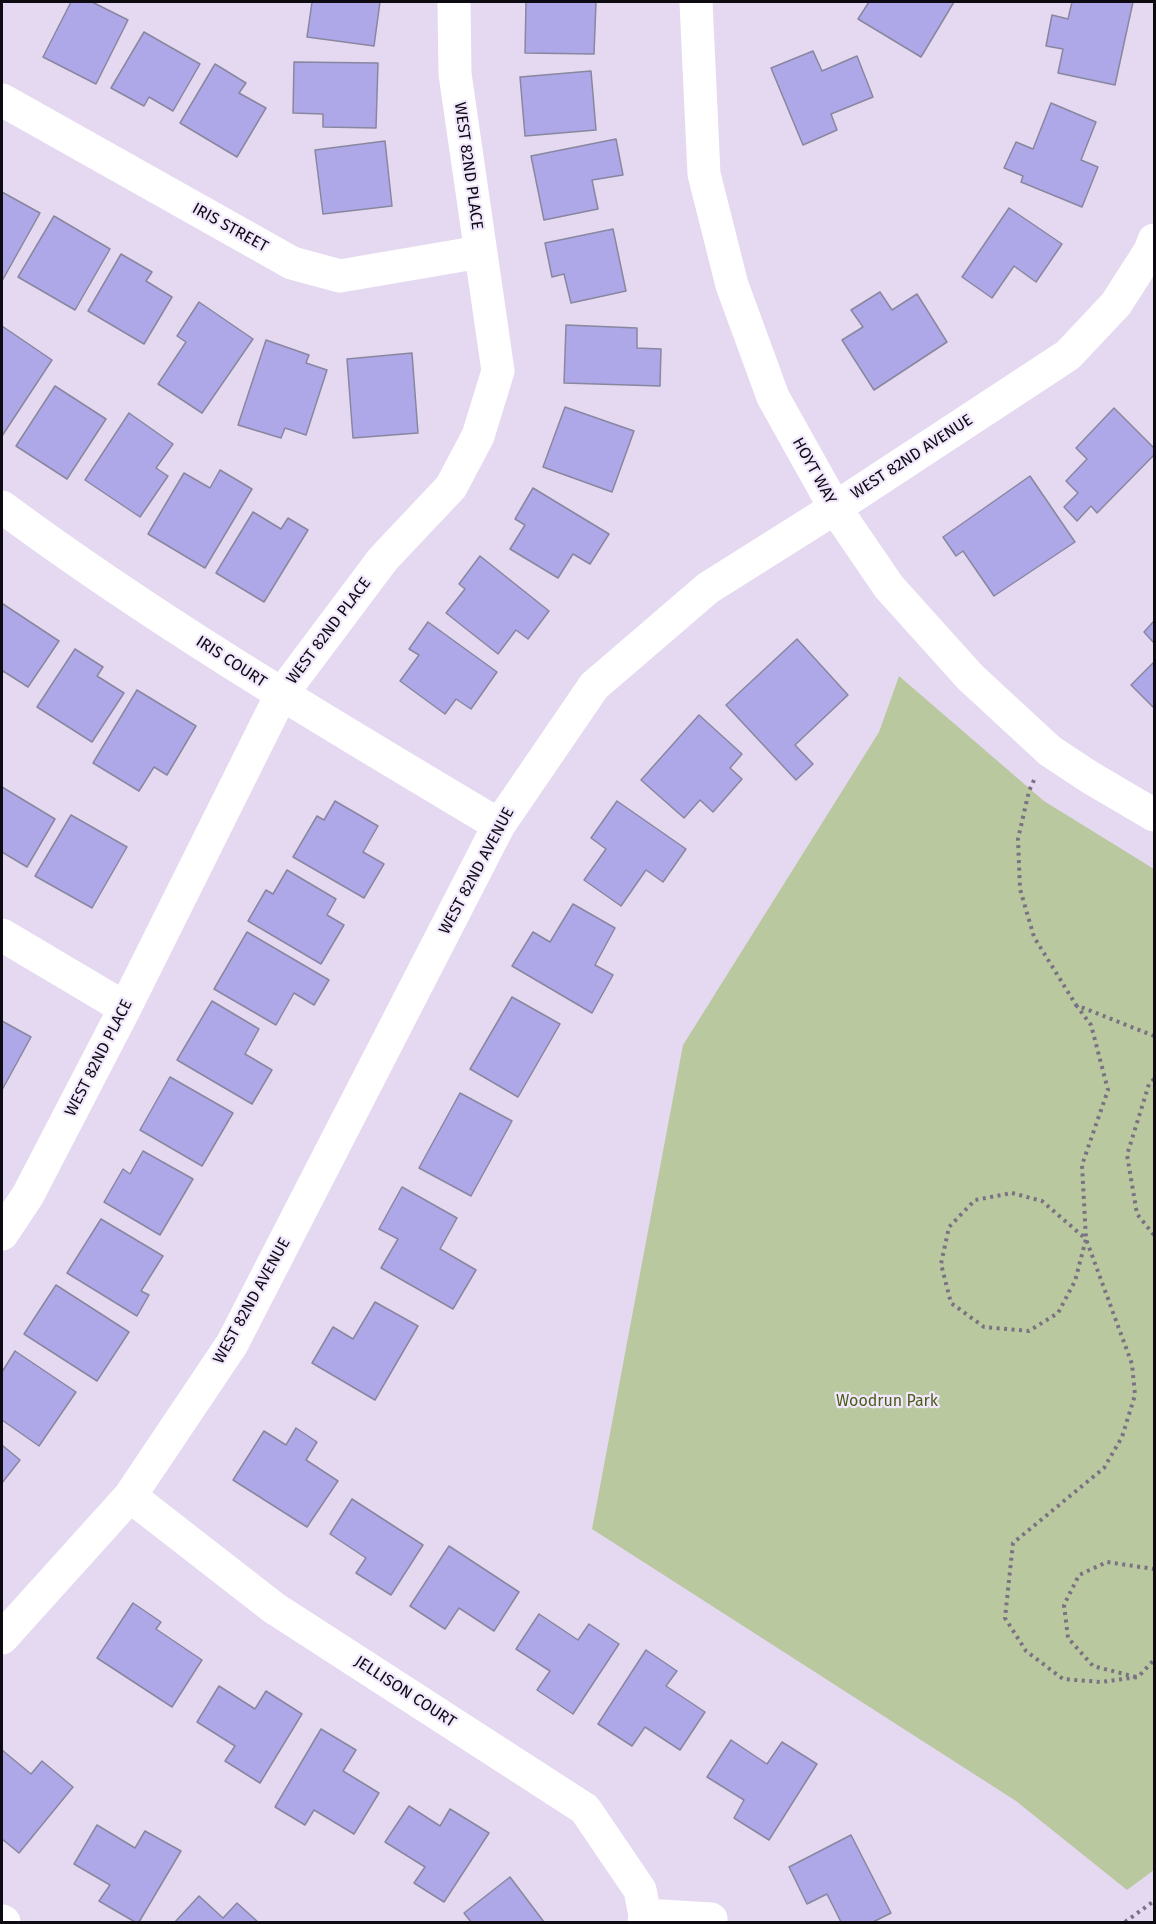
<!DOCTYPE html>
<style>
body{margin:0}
#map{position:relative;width:1156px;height:1924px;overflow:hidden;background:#e5d9f2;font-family:"Fira Sans",sans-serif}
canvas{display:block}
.frame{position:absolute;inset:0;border:3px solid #0e0a12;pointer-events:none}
</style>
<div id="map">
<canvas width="1156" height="1924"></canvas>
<div class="frame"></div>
</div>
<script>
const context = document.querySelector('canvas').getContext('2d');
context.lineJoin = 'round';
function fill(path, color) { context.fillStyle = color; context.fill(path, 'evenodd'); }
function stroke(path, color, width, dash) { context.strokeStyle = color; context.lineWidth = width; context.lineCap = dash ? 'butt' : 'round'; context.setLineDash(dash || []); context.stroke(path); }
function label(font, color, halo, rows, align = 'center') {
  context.font = font + ' "Fira Sans",sans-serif'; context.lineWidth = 4.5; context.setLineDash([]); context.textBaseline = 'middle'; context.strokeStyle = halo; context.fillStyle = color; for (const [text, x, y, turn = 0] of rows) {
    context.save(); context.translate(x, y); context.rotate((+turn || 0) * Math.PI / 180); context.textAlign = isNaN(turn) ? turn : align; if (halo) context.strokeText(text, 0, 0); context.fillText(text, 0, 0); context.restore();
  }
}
const green = new Path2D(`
 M899 676 1044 801 1154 869V1870L1127 1890 1016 1801 592 1529 683 1045 879 732Z`);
const building = new Path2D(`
 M71 2H92L128 20 96 84 43 57Z
 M312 2H380L374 46 307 37Z
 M526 2H596L594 54 525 53Z
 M869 2H954L921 57 858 19Z
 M1072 2H1133L1115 85 1058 73 1063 49 1046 46 1052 15 1068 19Z
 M144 32 200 64 173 111 149 97 144 106 111 88Z
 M813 51 822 71 857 56 873 97 831 114 837 130 803 145 771 68Z
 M294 62 378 63 376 128 323 127V114L293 113Z
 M215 64 246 83 239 93 266 108 237 157 180 123Z
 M591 71 596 130 525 136 520 77Z
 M1051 103 1096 122 1081 160 1098 167 1082 207 1021 182 1023 176 1004 168 1016 142 1033 149Z
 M616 139 623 175 592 180 598 209 544 220 531 156Z
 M385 141 392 206 323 214 315 150Z
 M2 192 40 213 2 281Z
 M1009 208 1062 244 1036 282 1014 266 992 298 962 277Z
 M54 216 110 249 75 310 18 277Z
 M613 229 626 291 571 303 564 274 552 277 545 243Z
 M121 254 152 272 146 281 172 297 144 344 88 311Z
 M880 292 892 310 917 294 947 342 874 390 842 340 863 327 851 310Z
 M199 302 253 339 202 413 158 384 186 342 177 336Z
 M566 325 637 328V348L661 349 660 386 564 383Z
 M2 326 52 360 2 436Z
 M266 340 309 355 306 363 327 370 306 435 285 428 281 438 238 425Z
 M412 353 418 433 353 438 347 359Z
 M55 386 106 419 67 479 16 446Z
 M565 407 634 431 612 492 543 467Z
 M1114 408 1154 448V455L1097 513 1091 506 1077 521 1064 507 1078 493 1066 481 1087 459 1076 448Z
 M129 413 173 444 156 468 168 476 140 517 85 480Z
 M220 470 252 489 205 568 148 534 184 473 210 488Z
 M1030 476 1075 542 994 596 963 551 956 556 943 537Z
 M533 488 609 534 590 564 573 554 558 578 510 549 525 525 515 519Z
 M253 512 281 529 288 518 308 530 264 602 216 573Z
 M480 556 549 611 528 639 516 630 498 654 446 613 465 589 459 584Z
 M3 604 59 641 28 687 3 671 2 674V606Z
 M1154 621V643L1144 632Z
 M428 622 497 672 471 709 456 699 445 714 400 681 419 655 409 649Z
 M797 639 848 695 795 745 813 764 796 780 726 705Z
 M75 649 103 667 97 676 124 693 92 742 37 707Z
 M1154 662V708L1131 685Z
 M137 690 196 726 167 775 154 767 139 791 93 763Z
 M699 715 742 754 730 768 742 779 713 812 700 800 684 818 641 780Z
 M2 787 55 819 27 867 2 852Z
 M335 801 378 826 363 852 384 864 364 898 293 857 317 816 324 820Z
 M617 801 686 849 663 882 646 870 621 906 584 880 606 849 591 838Z
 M71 815 127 847 92 908 35 876Z
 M287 870 336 899 327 915 344 925 321 964 248 921 266 890 273 894Z
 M573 904 615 928 595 965 613 975 592 1013 512 966 533 932 550 942Z
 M247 932 329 980 314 1005 294 993 276 1025 214 989Z
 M512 997 560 1024 518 1097 470 1069Z
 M212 1001 259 1029 245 1054 272 1070 252 1104 177 1060Z
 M2 1021 31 1037 2 1090Z
 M170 1077 233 1113 202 1166 140 1130Z
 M460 1093 512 1121 471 1196 419 1168Z
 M143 1151 193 1179 160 1235 104 1202 123 1169 130 1174Z
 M402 1187 457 1218 440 1249 476 1270 453 1309 381 1268 398 1239 379 1229Z
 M101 1219 163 1256 141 1291 149 1295 137 1316 67 1273Z
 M56 1285 129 1332 97 1381 24 1334Z
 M375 1302 418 1326 375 1400 312 1363 333 1327 353 1339Z
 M15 1351 76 1392 39 1446 2 1420V1372Z
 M296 1428 317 1442 306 1460 338 1481 307 1527 233 1480 264 1431 286 1445Z
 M2 1445 20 1460 2 1483Z
 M352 1499 423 1545 391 1595 356 1573 366 1558 330 1534Z
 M449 1546 519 1592 494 1631 459 1608 445 1629 410 1606Z
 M133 1603 161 1622 156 1629 202 1660 172 1707 97 1658Z
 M539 1614 578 1640 589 1624 619 1644 573 1714 537 1690 550 1671 516 1649Z
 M646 1650 677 1671 666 1686 705 1712 680 1750 645 1727 632 1746 598 1724Z
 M219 1686 255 1709 266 1691 302 1714 260 1783 225 1761 235 1746 197 1722Z
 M321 1729 356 1750 343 1771 379 1793 354 1834 314 1810 305 1825 275 1807Z
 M731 1740 767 1764 782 1742 817 1764 769 1840 734 1818 744 1800 707 1777Z
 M2 1750 31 1774 42 1761 73 1787 19 1853 2 1839Z
 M409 1806 440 1826 450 1809 489 1833 444 1902 414 1883 425 1867 385 1842Z
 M97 1825 135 1848 145 1831 181 1851 139 1922H135L99 1901 110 1885 74 1864Z
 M851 1835 891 1913 873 1922H841L827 1894 807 1904 789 1867Z
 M510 1877 544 1922H471L464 1913Z
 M199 1896 223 1918 237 1903 258 1922H175Z`);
const path = new Path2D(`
 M1034 780 1029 791 1018 839 1020 889 1034 937 1076 1005 1154 1036
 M1076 1005 1091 1025 1108 1090 1082 1165 1086 1239 1132 1364 1135 1395 1122 1437 1104 1468 1013 1543 1005 1618 1026 1651 1063 1679 1101 1682 1138 1677 1154 1660
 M1154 1079 1149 1084 1127 1155 1137 1214 1154 1235
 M1012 1193 1042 1201 1086 1239 1075 1281 1058 1313 1029 1331 984 1327 951 1303 941 1264 949 1227 975 1200Z
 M1136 1677 1093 1666 1068 1638 1064 1605 1079 1575 1107 1562 1154 1569
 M1125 1922 1154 1901`);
const minor = new Path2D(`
 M2 100 292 263 340 276 480 252
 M2 507C160 624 330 724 499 825
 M2 935 125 1008
 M2 1234 28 1195 125 1008 281 695 383 559 451 487 478 436 498 371 455 74 454 2
 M130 1496 274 1608 585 1809 640 1890 645 1915 644 1922
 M2 1638 130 1496 232 1344 499 825 594 686 708 588 835 508 1068 355 1116 304 1150 251 1154 240
 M645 1915 711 1919
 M2 1921 4 1922`);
const tertiary = new Path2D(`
 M696 2 704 174 732 285 773 397 835 508 889 587 970 677 1050 751 1091 778 1154 815`);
const streetNames = [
 ["WEST 82ND PLACE",468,166,82],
 ["IRIS STREET",230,228,29],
 ["WEST 82ND AVENUE",912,457,-33],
 ["HOYT WAY",814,471,61],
 ["WEST 82ND PLACE",329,631,-53],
 ["IRIS COURT",231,662,33],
 ["WEST 82ND AVENUE",477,871,-62],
 ["WEST 82ND PLACE",99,1058,-63],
 ["WEST 82ND AVENUE",252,1301,-61],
 ["JELLISON COURT",405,1692,33]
];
const parkNames = [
 ["Woodrun Park",887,1402]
];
fill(green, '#bac8a0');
fill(building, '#aea7e8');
stroke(building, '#89879f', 1.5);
stroke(path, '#7a7283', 4, [3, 4.5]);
stroke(minor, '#fff', 33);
stroke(tertiary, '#fff', 33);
label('16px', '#0e0a12', '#f1e7fc', streetNames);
label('16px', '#4a5e17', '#f1e7fc', parkNames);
</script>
